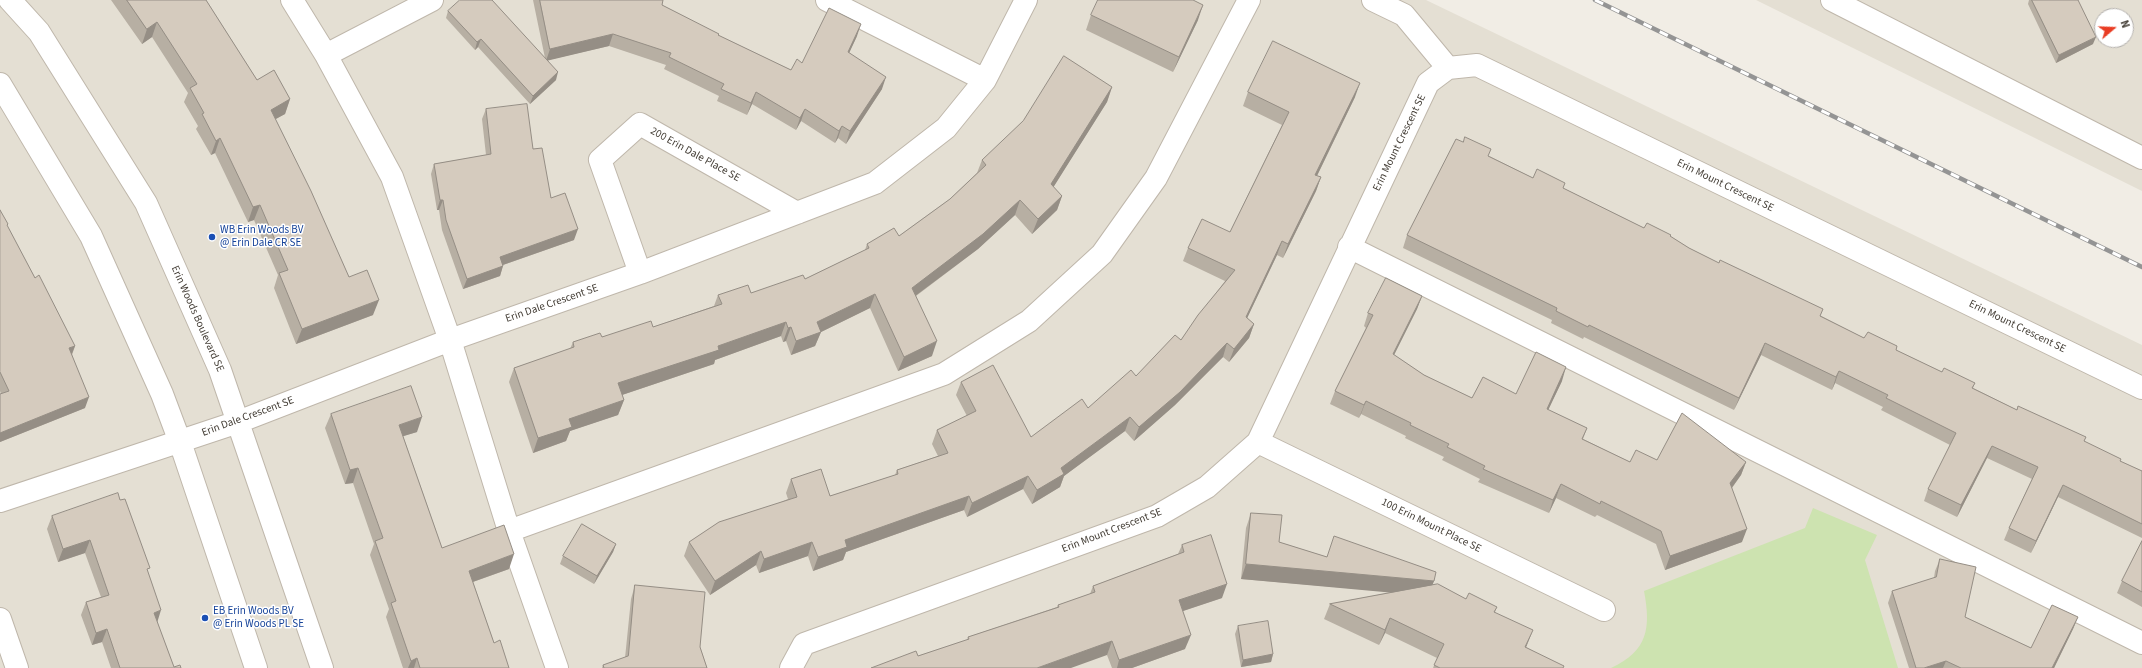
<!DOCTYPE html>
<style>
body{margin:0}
#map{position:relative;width:2142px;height:668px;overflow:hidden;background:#f1ede5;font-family:"Source Sans 3",sans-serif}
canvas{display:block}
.north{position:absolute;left:2094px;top:8px;width:40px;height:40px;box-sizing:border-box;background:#fff;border:1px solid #b4b1ae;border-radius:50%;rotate:71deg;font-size:11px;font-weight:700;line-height:16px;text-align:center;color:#433d35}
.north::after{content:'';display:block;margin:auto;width:14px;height:18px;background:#e93d24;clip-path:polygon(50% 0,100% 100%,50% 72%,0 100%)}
</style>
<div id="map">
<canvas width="2142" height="668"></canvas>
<div class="north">N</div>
</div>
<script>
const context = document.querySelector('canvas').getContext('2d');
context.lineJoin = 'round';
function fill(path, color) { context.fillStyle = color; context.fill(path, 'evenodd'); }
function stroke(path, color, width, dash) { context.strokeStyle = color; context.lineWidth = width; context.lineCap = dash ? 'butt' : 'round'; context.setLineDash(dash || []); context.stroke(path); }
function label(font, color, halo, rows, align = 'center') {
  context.font = font + ' "Source Sans 3",sans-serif'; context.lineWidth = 3; context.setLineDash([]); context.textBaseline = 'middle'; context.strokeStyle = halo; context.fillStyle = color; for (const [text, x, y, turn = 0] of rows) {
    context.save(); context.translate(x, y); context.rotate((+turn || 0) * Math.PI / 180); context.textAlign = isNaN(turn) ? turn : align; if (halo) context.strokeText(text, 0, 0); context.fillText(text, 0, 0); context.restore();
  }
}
const residential = new Path2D(`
 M0 0H1426L2142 345V668H0Z
 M1756 0H2142V191ZM2102 16H2126V40H2102Z`);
const green = new Path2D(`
 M1813 508 1877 535 1865 560 1898 668H1611C1648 651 1651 628 1644 591L1805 528Z`);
const minor = new Path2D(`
 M10 0 39 32 146 203 220 370 322 668
 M292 0 326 55 392 177 450 340 509 531 557 668
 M827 0 985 80
 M1373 0 1404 15 1448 68
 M1832 0 2142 158
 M326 55 432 0
 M0 84 91 236 162 394 180 442 256 668
 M1349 247 2142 643
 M640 273 600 160 640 124 797 213
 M1258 442 1604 610
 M0 501 238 422 450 340 640 273 875 183 946 128 985 80 1026 0
 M509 531 944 374 1029 321 1102 254 1156 178 1249 0
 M0 619 17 668
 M791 668 804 644 1157 516 1207 487 1258 442 1428 83 1448 68 1477 65 2142 388`);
const rail = new Path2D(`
 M1595 0 2142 267`);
const wall = new Path2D(`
 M111 0H206L257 80 290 99 285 114 275 119 349 277 373 315 296 344 274 288 278 275 254 220 248 222 215 153 211 155 196 129 198 126 184 102 188 93 152 37 142 44Z
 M533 0H663L662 5 718 35 791 70 802 63 857 36 849 53 882 89 846 144 838 138 835 143 801 121 796 130 752 104 747 115 717 101 719 96 664 69 666 65 609 46 548 60 556 80 530 104 478 47 475 50 446 18 448 11 545 58Z
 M2029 0H2078L2093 44 2056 63 2028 4Z
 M1091 15 1198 20 1173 72 1086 30Z
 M1112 87 1107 102 1053 187 1062 196 1057 210 1032 234 1015 215 978 249 916 296 932 356 898 371 870 308 821 332 815 346 791 355 786 341 783 342 781 336 715 360 714 364 622 395 624 400 618 415 570 431 566 441 533 453 509 382 514 368 570 349 573 342 653 327 714 306 718 295 751 293 805 279 865 250 867 244 899 236 950 199 977 173 982 160Z
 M1248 92 1355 97 1317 176 1321 177 1316 191 1283 258 1277 255 1247 318 1254 324 1249 338 1229 362 1223 357 1175 405 1134 441 1125 431 1064 476 1060 487 1032 504 1023 489 967 517 964 510 846 552 843 560 813 571 808 556 759 573 756 565 710 595 684 556 689 542 788 499 786 493 791 479 830 496 895 475 897 470 938 456 932 444 937 430 967 416 956 395 961 382 1031 437 1088 408 1136 376 1181 340 1225 281 1183 261 1188 248 1230 232 1282 125 1243 106Z
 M486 109 533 149 551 198 574 240 503 265 500 276 463 289 442 230 439 210H437L431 174 434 164 486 155 482 119Z
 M1489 156 1533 178 1563 188 1644 228 1670 236 1689 248 1864 338 1897 346 1896 350 1942 372 1975 383 1973 388 2017 410 2086 437 2084 441 2120 461 2142 471V538L2058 497 2031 553 2004 540 2009 528 2032 479 1987 458 1957 517 1924 501 1928 489 1950 445 1881 410 1883 407 1835 383 1832 390 1761 355 1734 410 1584 337 1583 339 1551 323 1552 320 1403 248 1407 235Z
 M0 210 7 226 35 278 75 346 72 355 85 408 0 442V394H1L0 391Z
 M1422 296 1417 309 1394 355 1424 375 1472 398 1516 394 1562 381 1548 410 1587 428 1583 439 1630 462 1657 460 1746 462 1741 475 1732 488 1742 542 1665 570 1656 544 1597 515 1595 517 1556 498 1549 513 1478 482 1480 479 1442 460 1444 457 1405 438 1406 436 1361 414 1359 418 1330 404 1335 391 1366 328 1364 326 1368 313Z
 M331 414 417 432 403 436 442 548 509 569 473 582 494 643 509 668H403L386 617 389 609 370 555 374 544 353 483 345 484 325 428Z
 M1251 513 1279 542 1327 557 1434 581 1432 585 1466 599 1497 607 1495 612 1527 645 1526 647 1563 668H1433L1437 658 1385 633 1379 645 1324 619 1330 604 1393 592 1241 579 1246 528Z
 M52 516 148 572 157 622 174 667 181 668H111L102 642 92 645 81 615 86 602 101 597 85 553 58 562 47 529Z
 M2142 541V607L2117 593 2122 581Z
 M616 544 613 552 594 584 560 564 563 556Z
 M1182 545 1222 598 1183 611 1185 649 1132 668H1112L1107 655 918 656 967 640 968 637 1057 607 1058 605 1090 594 1093 586 1178 554Z
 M1940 559 1965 617 2031 648 2078 617 2073 629 2054 668H1909L1888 603 1892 591 1934 578 1935 571Z
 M635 585 700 647 707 668H602L603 665 625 658 631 599Z
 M1238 626 1273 654 1271 662 1241 667 1235 634Z`);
const shadedWall = new Path2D(`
 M1203 5 1198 20 1173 72 1179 57Z
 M157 22 152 37 142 44 147 29Z
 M861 24 857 36 844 64 848 52Z
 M613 34 609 46 546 61 550 49Z
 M2096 37 2093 44 2056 63 2059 55Z
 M481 39 478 47 475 50 477 42Z
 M558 72 556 80 530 104 533 96Z
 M886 77 882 89 846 144 850 131Z
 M1360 83 1355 97 1311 188 1315 175Z
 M1112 87 1107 102 1046 199 1051 184Z
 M756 92 752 104 747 115 751 103Z
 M290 99 285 114 265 125 271 110Z
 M805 109 801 121 796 130 800 118Z
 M842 126 838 138 835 143 839 131Z
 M220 138 215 153 211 155 216 141Z
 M1321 177 1316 191 1283 258 1288 244Z
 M1062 196 1057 210 1032 234 1038 219Z
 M440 200H443L439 210H437Z
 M1020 200 1015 215 978 249 907 302 912 288Z
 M260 205 254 220 248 222 253 207Z
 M578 229 574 240 497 267 500 257Z
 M1282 241 1277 255 1241 331 1246 317Z
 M503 266 500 276 463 289 467 279Z
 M875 294 870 308 821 332 815 346 791 355 796 341 817 322Z
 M1422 296 1417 309 1388 367 1393 354Z
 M379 300 373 315 296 344 302 329Z
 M786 322 781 336 715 360 714 364 613 398 618 383 718 346Z
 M1254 324 1249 338 1229 362 1234 349Z
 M791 327 786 341 783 342 788 328Z
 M937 341 932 356 898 371 904 357Z
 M1227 343 1223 357 1175 405 1134 441 1139 427Z
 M1765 343 1761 355 1734 410 1739 398Z
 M75 346 71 356 69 348Z
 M1566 367 1562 381 1542 423 1547 409Z
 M1839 371 1835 383 1832 390 1836 377Z
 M89 397 85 408 0 442V433Z
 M624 400 618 415 570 431 566 441 533 453 538 438 569 419Z
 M1366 401 1361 414 1359 418 1364 405Z
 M422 417 417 432 394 439 399 425Z
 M1130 417 1125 431 1064 476 1060 487 1032 504 1037 490 1061 468Z
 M1992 446 1987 458 1957 517 1961 505Z
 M1746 462 1741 475 1725 497 1730 483Z
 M358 468 353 483 345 484 350 470Z
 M1028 476 1023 489 967 517 972 503Z
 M1561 484 1556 498 1549 513 1553 500Z
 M2063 485 2058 497 2031 553 2036 541Z
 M969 496 964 510 846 552 843 560 813 571 818 557 845 540Z
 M1747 529 1742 542 1665 570 1670 556Z
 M90 540 85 553 58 562 63 549Z
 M812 542 808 556 759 573 764 559Z
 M616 544 613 552 594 584 597 576Z
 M761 551 756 565 710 595 715 581Z
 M514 554 509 569 464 585 469 571Z
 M1246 564 1434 581 1428 596 1241 579Z
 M1227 584 1222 598 1174 614 1179 600Z
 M161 610 157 623 154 613Z
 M2078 617 2073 629 2054 668H2052Z
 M1390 618 1385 633 1379 645 1385 630Z
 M107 629 102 642 92 645 96 633Z
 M1533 630 1527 645 1519 661 1525 647Z
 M1191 635 1185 649 1132 668H1117L1119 660Z
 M1112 641 1107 655 1071 668H1037Z
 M1273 654 1271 662 1241 667 1243 660Z
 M417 658 414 668H408L411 661Z
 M1946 661 1943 668H1924Z`);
const building = new Path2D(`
 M127 0H206L257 80 274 70 290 99 271 110 311 191 349 277 367 270 379 300 302 329 279 273 288 270 260 205 253 207 220 138 216 141 202 114 204 113 190 88 197 84 157 22 147 29Z
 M460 0H492L558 72 533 96 481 39 477 42 448 11Z
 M540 0H663L662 5 719 34 718 35 791 70 797 59 802 63 829 8 861 24 848 52 886 77 850 131 842 126 839 131 805 109 800 118 756 92 751 103 721 89 724 84 669 57 671 53 613 34 550 49Z
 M1098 0H1193L1203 5 1179 57 1091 15Z
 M2032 0H2078L2096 37 2059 55Z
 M1273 41 1360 83 1315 175 1321 177 1288 244 1282 241 1246 317 1254 324 1234 349 1227 343 1180 392 1139 427 1130 417 1061 468 1064 474 1037 490 1028 476 972 503 969 496 845 540 847 547 818 557 812 542 764 559 761 551 715 581 689 542 719 522 797 497 791 479 821 469 830 496 898 474 897 470 948 453 937 430 976 411 961 382 993 365 1031 437 1082 399 1088 408 1131 370 1136 376 1175 335 1181 340 1198 315 1235 270 1188 248 1202 219 1230 232 1289 112 1248 92Z
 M1064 56 1112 87 1051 184 1062 196 1038 219 1020 200 983 234 912 288 937 341 904 357 875 294 817 322 821 332 796 341 791 327 788 328 786 322 718 346 719 350 618 383 624 400 569 419 572 427 538 438 514 368 574 347 573 342 600 333 602 337 651 321 653 327 722 304 718 295 748 285 751 293 803 275 805 279 869 248 867 244 894 228 899 236 950 199 986 165 982 160 1023 121Z
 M527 104 533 149 542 148 551 198 565 193 578 229 500 257 503 266 467 279 446 220 443 200H440L434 164 491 154 486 109Z
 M1465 137 1491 149 1488 156 1533 178 1537 169 1565 183 1563 188 1644 228 1647 223 1671 235 1670 236 1689 248 1719 263 1720 260 1823 309 1820 316 1864 338 1868 332 1897 346 1896 350 1942 372 1944 368 1975 383 1972 388 2017 410 2018 406 2086 437 2084 441 2121 459 2120 461 2142 471V524L2063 485 2036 541 2009 528 2038 467 1992 446 1961 505 1928 489 1956 433 1886 398 1888 395 1839 371 1836 377 1765 343 1739 398 1589 325 1588 327 1556 311 1557 308 1407 235 1456 139 1463 142Z
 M0 210 8 224 7 225 35 278 39 275 75 346 69 348 89 397 0 433V394L9 391 0 372Z
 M1386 278 1422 296 1393 354 1424 375 1472 398 1483 377 1516 394 1536 352 1566 367 1547 409 1587 428 1582 439 1630 462 1636 450 1657 460 1682 413 1746 462 1730 483 1747 529 1670 556 1661 531 1601 501 1600 504 1561 484 1553 500 1483 469 1485 466 1447 447 1449 444 1410 425 1411 423 1366 401 1364 405 1335 391 1373 315 1368 313Z
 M411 386 422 417 399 425 442 548 504 525 514 554 469 571 494 643 500 640 509 668H420L417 658 411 661 391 603 396 601 375 541 383 538 358 468 350 470 331 414Z
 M118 493 120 500 125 499 150 568 147 569 161 610 154 613 174 667 180 665 181 668H120L107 629 96 633 86 602 109 595 90 540 63 549 52 516Z
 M1251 513 1282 515 1279 542 1327 557 1334 536 1436 572 1434 581 1246 564Z
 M582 524 616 544 597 576 563 556Z
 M1211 535 1227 584 1179 600 1191 635 1119 660 1112 641 1037 668H871L916 651 918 656 969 639 968 637 1059 607 1058 605 1095 592 1093 586 1184 552 1182 545Z
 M2142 541V592L2122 581Z
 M1940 559 1976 567 1965 617 2031 648 2052 605 2078 617 2052 668H1961L1946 661 1924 668H1916L1892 591 1936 577Z
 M1438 584 1466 599 1469 593 1497 607 1494 612 1533 630 1525 647 1564 666 1563 668H1440L1434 665 1444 644 1390 618 1385 630 1330 604Z
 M635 585 705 592 700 647 707 668H604L603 665 628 656Z
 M1268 621 1273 654 1243 660 1238 626Z`);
const markers = [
 [212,237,4,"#1a4fb4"],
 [205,618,4,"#1a4fb4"]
];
const streetNames = [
 ["Erin Mount Crescent SE",1400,143,-64],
 ["200 Erin Dale Place SE",695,155,29],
 ["Erin Mount Crescent SE",1725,186,26],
 ["Erin Dale Crescent SE",552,304,-19],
 ["Erin Woods Boulevard SE",197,319,66],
 ["Erin Mount Crescent SE",2017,327,26],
 ["Erin Dale Crescent SE",248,417,-20],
 ["100 Erin Mount Place SE",1431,526,26],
 ["Erin Mount Crescent SE",1112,531,-21]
];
const transitNames = [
 ["WB Erin Woods BV",220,231],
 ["@ Erin Dale CR SE",220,244],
 ["EB Erin Woods BV",213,612],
 ["@ Erin Woods PL SE",213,625]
];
fill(residential, '#e4dfd3');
fill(green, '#cde3b0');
stroke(minor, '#bfb7ab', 24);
stroke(minor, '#fff', 22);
stroke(rail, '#949494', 4.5);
stroke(rail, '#fff', 3, [9]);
fill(wall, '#b7afa3');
fill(shadedWall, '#958e85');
fill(building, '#d5cbbe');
stroke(building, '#958e85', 1);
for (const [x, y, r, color] of markers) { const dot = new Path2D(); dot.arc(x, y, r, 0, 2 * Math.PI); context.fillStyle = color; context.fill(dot); stroke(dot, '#fff', 1.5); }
label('11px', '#433d35', '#fff', streetNames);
label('11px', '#164399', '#fff', transitNames, 'left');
</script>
